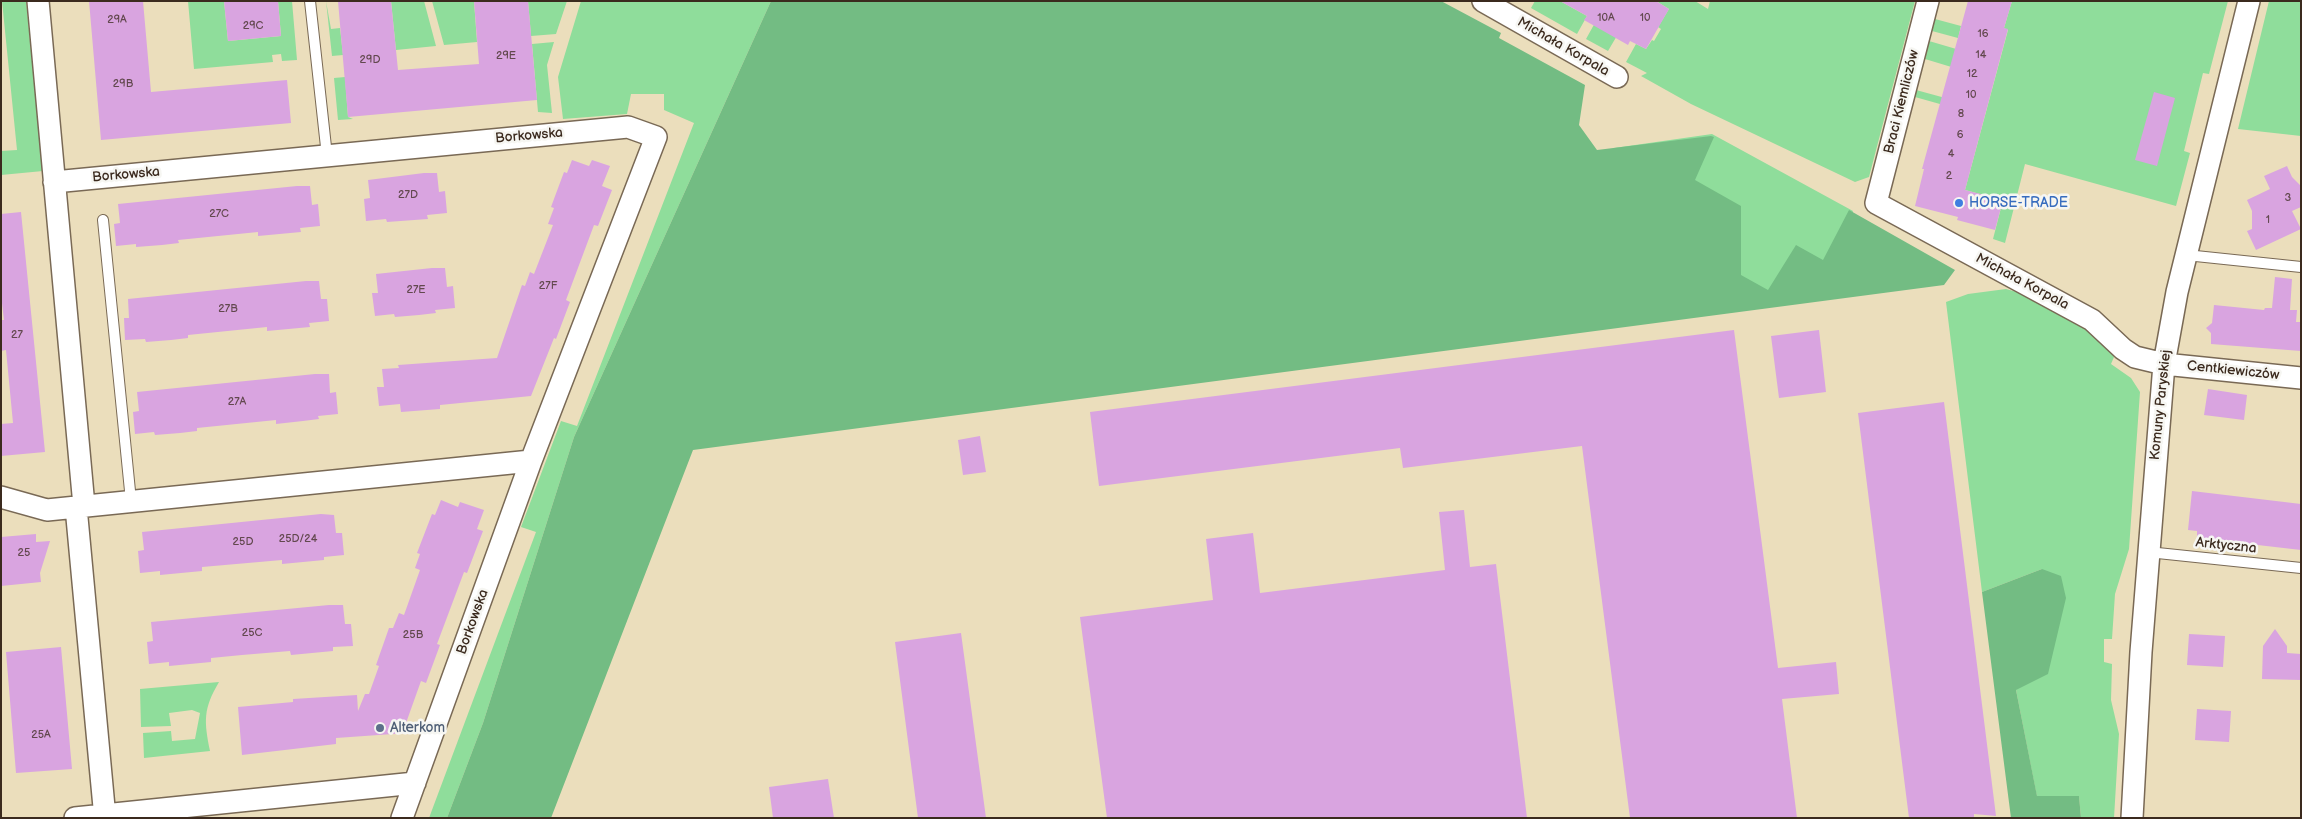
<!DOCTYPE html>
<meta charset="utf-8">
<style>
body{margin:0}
#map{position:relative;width:2302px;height:819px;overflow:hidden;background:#ebdebc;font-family:"Balsamiq Sans",sans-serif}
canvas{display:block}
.frame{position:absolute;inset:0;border:2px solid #3b2a1e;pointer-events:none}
</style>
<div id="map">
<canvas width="2302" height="819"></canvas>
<div class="frame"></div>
</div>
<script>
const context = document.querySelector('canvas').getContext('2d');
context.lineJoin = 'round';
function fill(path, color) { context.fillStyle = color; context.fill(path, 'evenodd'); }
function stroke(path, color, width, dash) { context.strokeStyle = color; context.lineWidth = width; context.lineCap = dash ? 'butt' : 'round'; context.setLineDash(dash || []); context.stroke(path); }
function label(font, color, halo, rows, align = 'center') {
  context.font = font + ' "Balsamiq Sans",sans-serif'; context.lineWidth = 5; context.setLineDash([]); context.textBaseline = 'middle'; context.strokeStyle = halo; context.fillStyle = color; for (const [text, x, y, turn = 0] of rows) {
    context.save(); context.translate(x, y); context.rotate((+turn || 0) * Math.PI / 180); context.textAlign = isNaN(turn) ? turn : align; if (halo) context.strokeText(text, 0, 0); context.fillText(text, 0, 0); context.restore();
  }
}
const green = new Path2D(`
 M2 1H26L43 171 1 175V151L17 150Z
 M188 1H224L228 41 281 36 278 1H292L297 60 282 61 281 54 272 55 273 62 194 69Z
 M326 1 331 29 340 28 343 55 332 56Z
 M391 1H424L436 46 396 50Z
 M432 1H474L477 42 444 45Z
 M528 1H567L556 34 531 36Z
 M581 1H771L574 437 483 723 447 818H429L536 532 521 527 561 421 577 426 694 123 664 110V94H631L627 114 563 119 558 77Z
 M1535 1H1560L1587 16 1577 34 1531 8Z
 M1656 1H1695L1708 9 1710 1H1915L1869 177 1855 182 1691 104 1641 76 1647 73 1626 62 1636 44 1646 49 1652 40 1654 41 1661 29 1658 27 1669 9Z
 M2012 1H2228L2209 74 2203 73 2184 151 2190 153 2176 206 2025 164 2005 243 1993 239 2003 200 1965 190 2008 30 2004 28Z
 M2269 1H2301V136L2238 129Z
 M1935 19 1961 26 1958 38 1932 31Z
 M1596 21 1618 34 1608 51 1586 39Z
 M1929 41 1963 51 1958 69 1925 59Z
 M554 42 547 65 552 113 538 112 532 44Z
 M345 77 348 117 353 119 338 120 334 78Z
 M1916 90 1949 99 1947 106 1915 97Z
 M1712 134 1853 211 1832 296 1610 325 1614 148Z
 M2006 289 2024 294 2099 333 2114 357 2111 364 2131 378 2140 392 2129 549 2115 594 2112 639H2104V662L2112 664 2111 700 2119 734 2114 818H2081L2079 796 2037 797 2016 690 2042 569 1982 592 1946 302 1968 294Z
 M219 682C203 709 204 721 210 751L144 758 143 733 171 731 172 741 195 739 200 713 192 710 169 713 171 726 141 727 140 689Z`);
const forest = new Path2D(`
 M771 1H1441L1501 33 1499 38 1585 85 1579 125 1597 150 1711 136 1714 137 1695 180 1741 206V275L1768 290 1796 245 1823 260 1849 210 1955 270 1944 285 693 450 551 818H447L483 723 574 437Z
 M2042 569 2061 576 2066 598 2048 674 2016 690 2037 796H2079L2081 818H2011L1982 592Z`);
const building = new Path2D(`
 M89 1H143L151 92 287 80 291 123 101 140Z
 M224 1H278L281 36 228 41Z
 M338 1H391L398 70 479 64 474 1H528L537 100 348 117Z
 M1560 1H1656L1669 9 1646 49 1630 41 1628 45 1584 20 1587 16Z
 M1968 1H2012L2004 28 2008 29 1965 190 2003 200 1995 230 1957 220 1958 217 1915 206 1924 169H1922Z
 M2154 92 2175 98 2157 166 2135 160Z
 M572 160 589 166 592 160 610 166 602 186 612 190 598 226 594 225 566 300 570 302 556 339 554 338 531 396 440 405V409L401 412 400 404 379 406 377 387H384L382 369 399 368 398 365 497 358 522 285 525 286 530 272 534 274 553 225 548 224 554 208 551 207 564 172 567 173Z
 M2287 166 2292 177 2301 186V207L2292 211 2301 229 2256 250 2247 231 2252 229V211L2247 200 2270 189 2264 176Z
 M424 173H437L439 192 445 191 447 213 427 215 428 219 387 222 386 219 366 221 364 199 370 198 368 180Z
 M297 186H310L312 205 318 204 320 226 300 228 301 232 258 236V232L178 240 179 243 162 245 136 247V244L116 246 114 224 120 223 118 204Z
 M21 212 45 452 1 456V424L13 423 6 350 1 351V320H4L1 295V214Z
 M432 268H445L447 287 453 286 455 308 435 310 436 313 419 315 395 317 394 314 375 316 372 293H378L376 274Z
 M2275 277 2292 279 2290 310H2297L2296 322H2301V351L2211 344V333L2206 328 2212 323 2214 305 2264 310 2265 308H2272Z
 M306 281H319L321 299H327L329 321 309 323 310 327 267 331V327L188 335V338L171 340 146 342 145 339 125 340 124 318H129L128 299Z
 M1734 330 1778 668 1836 662 1839 694 1782 699 1797 818H1630L1582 446 1403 468 1400 448 1099 486 1090 412Z
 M1819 330 1826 392 1779 398 1771 336Z
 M315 374H329L330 393 336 392 338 414 318 416 319 419 303 421 276 424V420L197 428V431L180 433 155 435 154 432 135 434 133 412 139 411 137 392Z
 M2208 389 2247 395 2244 420 2204 415Z
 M1944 402 1996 816 1974 814V818H1909L1858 413Z
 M980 436 986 472 963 475 958 440Z
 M2192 491 2301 504V550L2197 538V531L2188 530Z
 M441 500 458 507 460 502 484 510 477 529 483 531 467 573 464 572 437 644 440 645 426 683 421 681 406 723 407 733 336 738V744L242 755 238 707 293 702V699L357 695 358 711 365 694H369L379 666 376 665 389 628H393L399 613 404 615 420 570 415 568 420 554 417 553 432 514 435 515Z
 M1464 510 1470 567 1496 564 1527 818H1107L1080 617 1213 600 1206 539 1253 533 1260 593 1445 570 1439 512Z
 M321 514 334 515 336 533H342L344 555 324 557V560L282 564V560L202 567V571L160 575V571L140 573 138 551 144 550 142 532Z
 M36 534V542L50 541 40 573 41 582 1 586V537Z
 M329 605H343L345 624H351L353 646 333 647V651L291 655 290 651 242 655 211 658V662L169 666V662L149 664 147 642 153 641 151 622Z
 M2275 629 2287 646V653L2301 654V680L2262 679 2263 646Z
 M961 633 986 818H918L895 642Z
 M2189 634 2225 636 2223 667 2187 665Z
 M61 647 72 769 16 773 6 652Z
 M2197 709 2231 711 2229 742 2195 740Z
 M828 779 834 818H773L769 787Z`);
const lane = new Path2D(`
 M310 1 327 156
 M103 220 131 501
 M2186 255 2301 267
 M2148 552 2301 568`);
const street = new Path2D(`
 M38 1 84 506
 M1483 1 1617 77
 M1928 1 1876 203 2092 320 2123 349 2135 357 2164 364 2301 378
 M54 182 628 127 656 137 531 461 402 818
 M1 497 47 510 531 461
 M76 507 105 818
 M75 818 415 783
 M2132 818 2141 652 2164 364 2177 292 2249 1`);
const markers = [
 [1959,203,5,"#3f7fe0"],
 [380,728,5,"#5c6f8a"]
];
const numberNames = [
 ["10A",1606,18],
 ["10",1645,18],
 ["29A",117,20],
 ["29C",253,26],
 ["16",1983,34],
 ["14",1981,55],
 ["29E",506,56],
 ["29D",370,60],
 ["12",1972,74],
 ["29B",123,84],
 ["10",1971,95],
 ["8",1961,114],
 ["6",1960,135],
 ["4",1951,154],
 ["2",1949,176],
 ["27D",408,195],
 ["3",2288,198],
 ["27C",219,214],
 ["1",2268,220],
 ["27F",548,286],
 ["27E",416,290],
 ["27B",228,309],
 ["27",17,335],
 ["27A",237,402],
 ["25D/24",298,539],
 ["25D",243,542],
 ["25",24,553],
 ["25C",252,633],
 ["25B",413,635],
 ["25A",41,735]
];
const streetNames = [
 ["Michała Korpala",1563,47,30],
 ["Braci Kiemliczów",1902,102,-76],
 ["Borkowska",529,136,-5],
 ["Borkowska",126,175,-5],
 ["Michała Korpala",2022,282,28],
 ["Centkiewiczów",2233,371,6],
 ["Komuny Paryskiej",2161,405,-84],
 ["Arktyczna",2226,546,6],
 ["Borkowska",473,622,-70]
];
const shopNames = [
 ["HORSE-TRADE",1969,203]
];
const serviceNames = [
 ["Alterkom",390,728]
];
fill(green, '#8fdd9b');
fill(forest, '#73bc83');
fill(building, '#d9a4e0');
stroke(lane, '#796955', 12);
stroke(street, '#796955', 24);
stroke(lane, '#fff', 10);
stroke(street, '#fff', 21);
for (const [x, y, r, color] of markers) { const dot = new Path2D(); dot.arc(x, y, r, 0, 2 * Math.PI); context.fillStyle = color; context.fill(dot); stroke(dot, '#f6f6f2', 2); }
label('11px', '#62484e', null, numberNames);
label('14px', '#3b2a1e', '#f6f6f2', streetNames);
label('14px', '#366cbe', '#f6f6f2', shopNames, 'left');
label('14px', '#4e5e75', '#f6f6f2', serviceNames, 'left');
</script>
